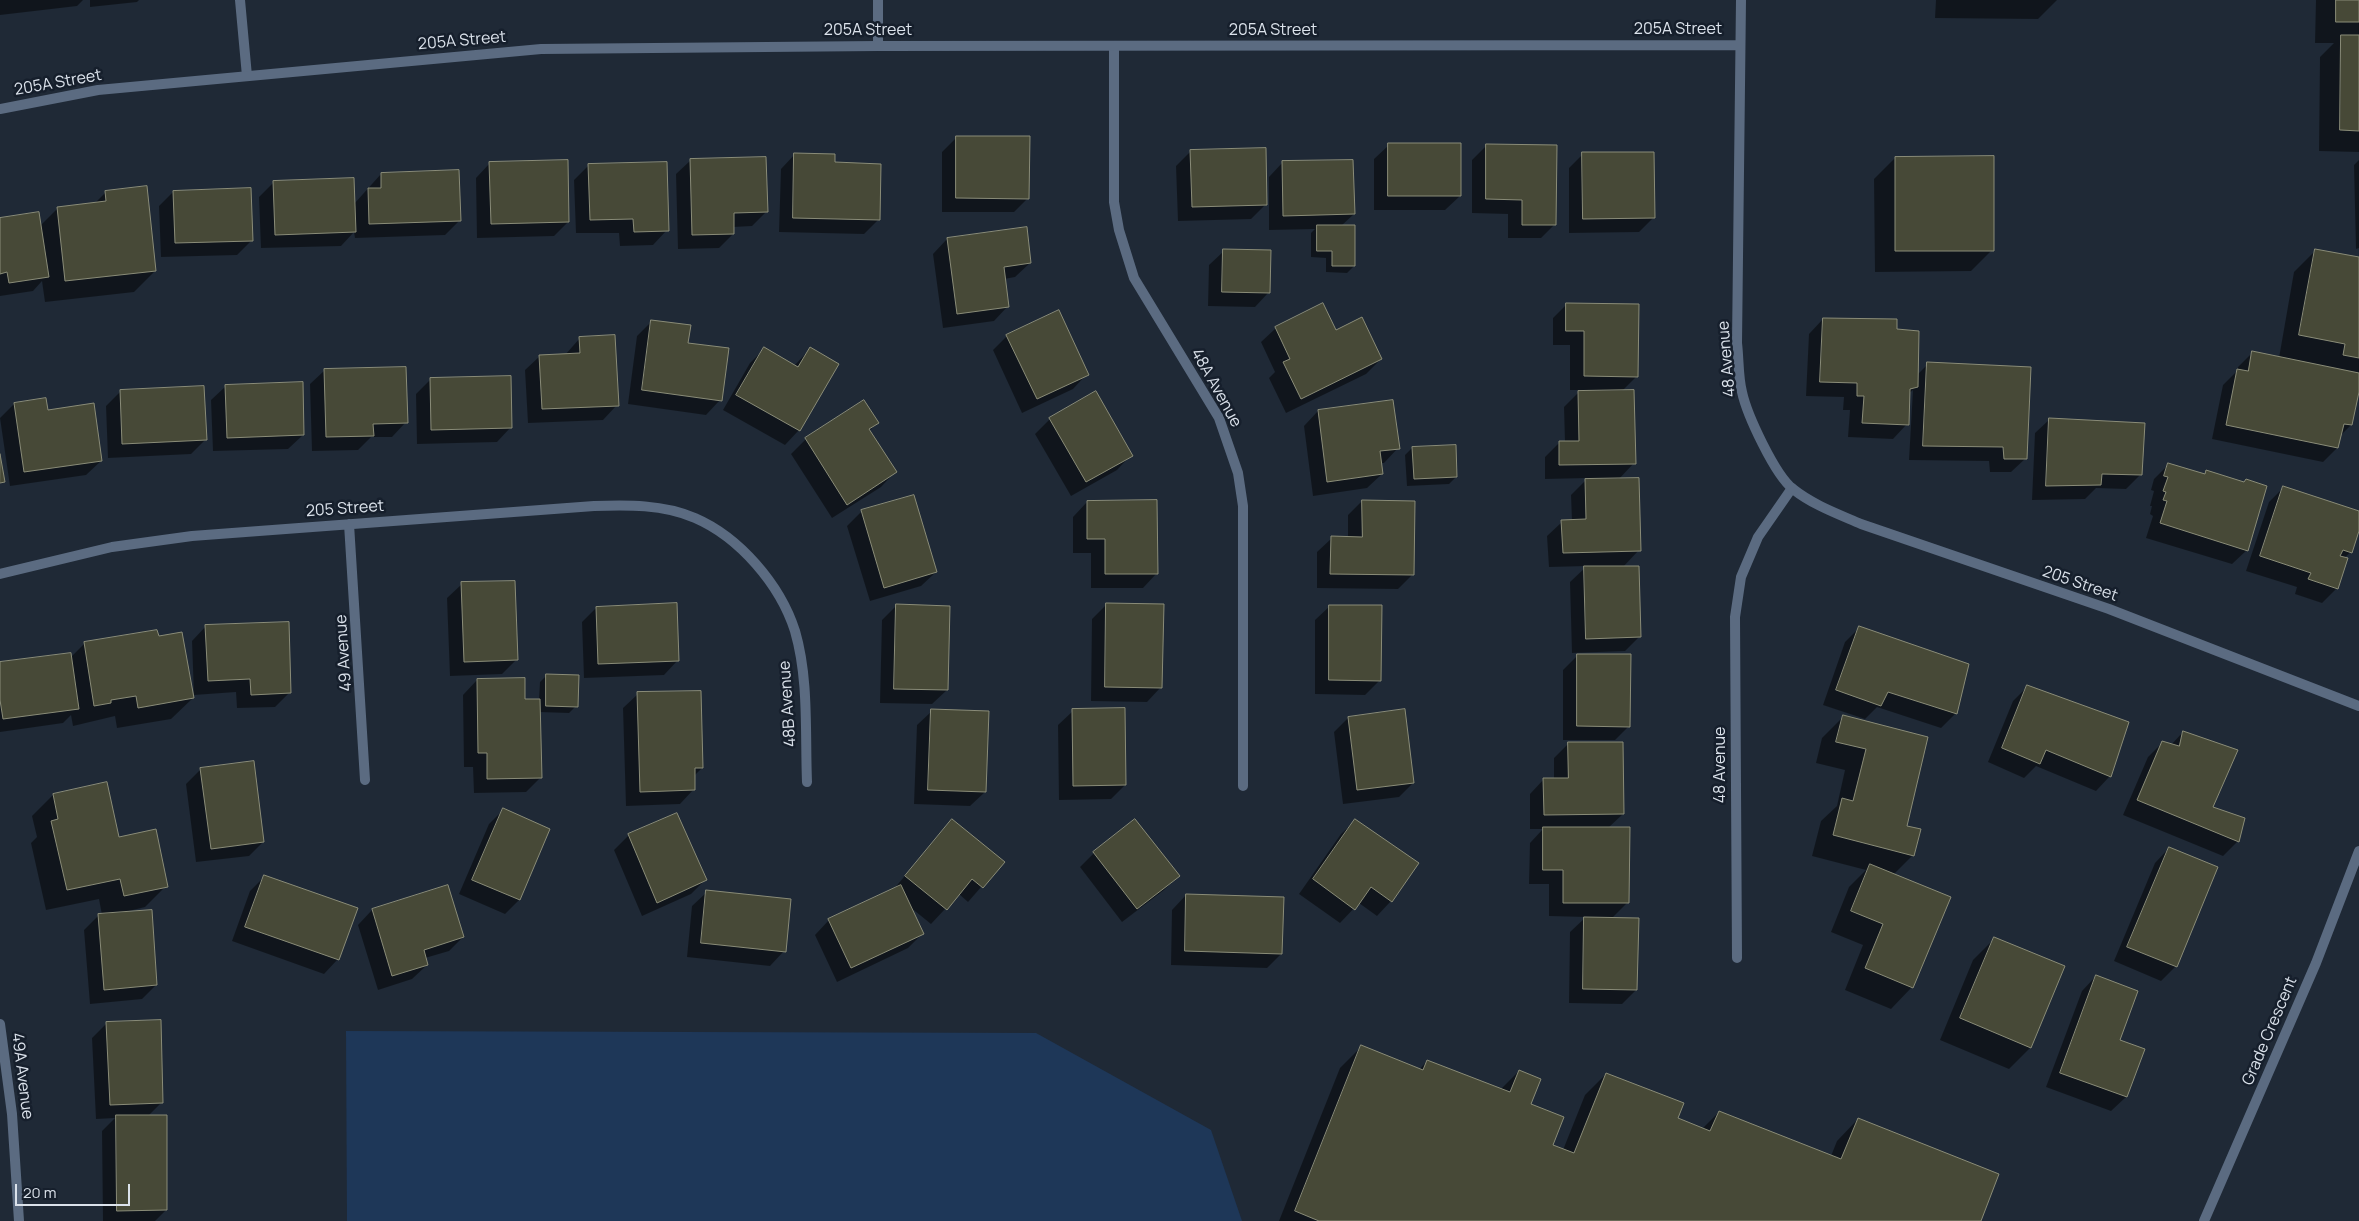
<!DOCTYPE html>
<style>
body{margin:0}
#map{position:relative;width:2359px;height:1221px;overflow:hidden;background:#1f2936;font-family:Manrope,sans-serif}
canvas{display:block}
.scale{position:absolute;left:15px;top:1184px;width:115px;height:22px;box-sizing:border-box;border:2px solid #dbe2eb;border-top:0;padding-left:6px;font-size:15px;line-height:18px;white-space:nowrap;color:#dbe2eb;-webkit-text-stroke:4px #161f2c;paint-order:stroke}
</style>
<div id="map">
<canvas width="2359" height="1221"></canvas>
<div class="scale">20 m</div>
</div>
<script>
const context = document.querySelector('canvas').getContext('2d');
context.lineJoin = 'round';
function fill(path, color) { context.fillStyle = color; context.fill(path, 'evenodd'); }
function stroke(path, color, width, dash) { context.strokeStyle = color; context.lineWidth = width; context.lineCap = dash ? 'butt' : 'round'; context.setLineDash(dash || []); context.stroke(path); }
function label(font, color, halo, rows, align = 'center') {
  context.font = font + ' Manrope,sans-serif'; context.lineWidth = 5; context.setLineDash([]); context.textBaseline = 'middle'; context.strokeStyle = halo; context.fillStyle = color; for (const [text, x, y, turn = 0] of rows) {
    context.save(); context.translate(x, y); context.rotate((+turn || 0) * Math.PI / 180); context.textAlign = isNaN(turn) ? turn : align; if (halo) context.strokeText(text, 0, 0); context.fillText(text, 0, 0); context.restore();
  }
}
const green = new Path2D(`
 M346 1031 1036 1033 1211 1130 1242 1221H347Z`);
const shadow = new Path2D(`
 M0 0H83L77 6 0 15Z
 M90 0H139L137 2 90 7Z
 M1936 0H2057L2038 19 1935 18Z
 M2316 0H2359V152L2319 151 2320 57 2334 43H2315Z
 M957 137 1028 198 1014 212H942V152Z
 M1389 145 1460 196 1445 210H1374V159Z
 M1486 146 1555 224 1541 238H1508V214L1472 213V160Z
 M1191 151 1266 204 1251 219 1178 221 1176 166Z
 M795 154 833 164 878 220 864 234 779 232 781 169Z
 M1583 154 1653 218 1639 232 1569 233V168Z
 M1895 158 1992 250 1971 271 1875 272 1874 179Z
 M691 160 766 212 752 226 733 227V234L719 248 678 249 676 174Z
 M2359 160V248L2356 249 2354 165Z
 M1283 162 1354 214 1341 226 1354 266 1347 273 1326 272V258L1311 257V233L1315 229 1269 230V177Z
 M490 163 568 222 554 236 477 238 476 178Z
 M588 166 667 230 653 245 620 246 619 233H576L574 180Z
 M381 174 459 221 445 235 355 238 354 232 341 246 261 248 259 197 274 182 354 204Z
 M106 192 155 271 134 292 45 302 42 281 33 291 0 296V219L40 226 58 208 94 204Z
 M173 192 252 240 237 255 161 257 159 206Z
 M947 239 1030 263 1015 277 1004 279 1008 306 994 321 943 328 933 254Z
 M1224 251 1269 292 1255 307 1208 306 1209 265Z
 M2315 251 2359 259V386L2351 425 2340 436 2337 448 2323 462 2212 439 2223 385 2237 371 2238 367 2253 352 2279 358 2294 272Z
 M1567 304 1637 376 1621 392 1634 463 1618 480 1639 550 1623 567 1639 637 1625 651 1572 653 1570 582 1587 566 1549 567 1547 536 1562 522 1572 521 1571 495 1588 478 1545 479V457L1559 443 1565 442 1564 407 1581 390H1570V345H1553V318Z
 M1823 319 1896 330 1917 375 1928 364 2026 458 2011 472H1990L1989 461 1909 460 1913 390 1908 394 1907 424 1893 439 1848 437 1850 410H1843L1844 397 1806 396 1809 334Z
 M652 321 720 400 706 415 628 404 637 336Z
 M1276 328 1381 359 1366 374 1286 413 1269 378 1275 372 1261 342Z
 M1007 336 1087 374 1073 389 1022 413 993 350Z
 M580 338 617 405 603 420 528 423 525 370 540 356 565 355Z
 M764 349 794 366 810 349 799 430 785 445 723 410 750 363Z
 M325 370 406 422 392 437H371L358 450 312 451 310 384Z
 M430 380 511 427 497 442 417 444 416 394Z
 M226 386 303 435 288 449 213 451 211 400Z
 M120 392 205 440 191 454 108 458 106 406Z
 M864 402 877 423 869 431 895 472 881 487 832 518 791 454 806 439Z
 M14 404 47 412 101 461 86 475 10 486 0 418Z
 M1318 411 1398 448 1384 463H1380L1382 474 1367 488 1313 496 1304 426Z
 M1050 419 1131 455 1117 470 1071 496 1035 434Z
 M2050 419 2141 474 2126 489 2096 488 2085 499 2032 500 2035 433Z
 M1412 448 1456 477 1449 484 1407 486 1405 455Z
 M2169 464 2203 475 2206 472 2247 550 2232 564 2146 538 2153 516 2150 514 2152 506H2150L2154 491 2151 490 2154 479Z
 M2283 488 2359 513V527L2351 552 2344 558 2337 588 2322 603 2295 594 2297 587 2246 571 2269 502Z
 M1362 501 1412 575 1398 589 1317 588V552L1332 538H1348V515Z
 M1087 502 1157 573 1143 588H1091V553H1073V517Z
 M862 511 936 572 921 586 870 601 847 526Z
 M462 584 516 660 502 674 450 676 447 598Z
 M1106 605 1161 687 1147 702 1091 701 1092 619Z
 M896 606 947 690 932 704 880 703 882 620Z
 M1330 606 1380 680 1365 695 1315 694V620Z
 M596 608 678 660 664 675 584 678 582 622Z
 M206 626 290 692 275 707 237 708 236 692 194 695 192 641Z
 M1860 627 1956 713 1941 728 1877 707 1865 719 1823 705 1845 642Z
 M158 638 193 698 171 719 117 728 115 716 73 726 71 715 63 723 0 732V664L71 657 85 643Z
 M1578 655 1629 726 1615 740H1563V670Z
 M547 675 576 706 569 713 539 712 541 777 526 792 474 793 473 767H464L463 695 477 680 524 700H539L540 682Z
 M2027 687 2110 776 2096 791 2036 766 2024 778 1988 762 2013 701Z
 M638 694 702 768 694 776V789L680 804 626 806 623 708Z
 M932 711 985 792 970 806 914 804 917 725Z
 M1073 711 1125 785 1111 799 1059 800 1058 725Z
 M1843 717 1927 738 1905 827 1913 855 1893 875 1912 987 1891 1009 1845 990 1863 945 1831 932 1849 887 1866 870 1812 856 1821 821 1837 806 1845 770 1816 763 1822 738Z
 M1348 718 1413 783 1399 797 1343 804 1334 732Z
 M2183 732 2211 807 2238 841 2223 856 2123 815 2148 757 2162 743 2171 745Z
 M1568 744 1623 814 1608 828 1628 902 1612 918 1636 990 1622 1004 1569 1003 1570 932 1586 917 1549 916V884H1529L1530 843 1543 829H1530V794L1544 779H1554V758Z
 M201 769 263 842 249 856 196 862 186 784Z
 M53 795 118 839 166 886 145 907 125 912 156 985 142 999 90 1004 84 930 99 915H102L99 899 46 910 31 843 37 837 32 816Z
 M503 810 549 830 519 900 505 914 459 894 489 824Z
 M676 814 705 880 691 894 642 916 614 850 628 836Z
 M952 820 1003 862 968 902 959 894 931 924 910 907 923 933 908 948 837 982 815 935 829 920 893 890Z
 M1356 820 1417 864 1391 901 1377 916 1359 903 1340 923 1299 894 1341 834Z
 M2169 848 2217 868 2176 966 2161 981 2114 961 2155 863Z
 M1094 853 1178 876 1164 890 1122 922 1080 867Z
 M264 877 338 959 324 974 232 941 250 891Z
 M707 892 784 951 770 966 687 957 692 906Z
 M1186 895 1281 954 1267 968 1171 965 1172 910Z
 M372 910 463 937 449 951 425 958 427 965 412 979 378 990 358 925Z
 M1995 938 2030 1048 2009 1069 1940 1040 1973 960Z
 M2096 976 2119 1041 2143 1050 2126 1097 2111 1111 2046 1087 2082 991Z
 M107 1023 162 1102 148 1116 166 1210 155 1221H103L102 1131 115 1118 96 1119 92 1038Z
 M1361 1047 1419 1070 1427 1061 1500 1090 1519 1071 1529 1104 1551 1146 1563 1150 1585 1095 1606 1074 1676 1119 1702 1129 1719 1112 1831 1156 1837 1141 1858 1119 1980 1221H1279L1340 1068Z`);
const building = new Path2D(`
 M2336 0H2359V22H2336Z
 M2341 35H2359V131L2340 130Z
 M956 136H1030L1029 199 956 198Z
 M1388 143H1461V196H1388Z
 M1486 144 1557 145 1556 225H1522V200L1486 199Z
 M1266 148 1267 205 1192 207 1190 150Z
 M1582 152H1654L1655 218 1583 219Z
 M794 153 835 154V162L881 164 880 220 793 218Z
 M1994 156V251H1895V157Z
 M766 157 768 212 734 213V234L692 235 690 159Z
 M568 160 569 222 491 224 489 162Z
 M1353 160 1355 214 1283 216 1282 161Z
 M667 162 669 231 634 232 633 219 590 220 588 164Z
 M459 170 461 221 369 224 368 188H381V173Z
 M354 178 356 232 275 235 273 181Z
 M147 186 156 271 65 281 57 207 106 201 105 191Z
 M251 188 253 241 175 243 173 191Z
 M39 212 49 277 9 283 7 272 0 274V218Z
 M1317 225H1355V266H1332V251H1317Z
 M1027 227 1031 263 1004 267 1009 307 957 314 947 238Z
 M1223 249 1271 250 1270 293 1222 292Z
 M2315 249 2359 257V358L2343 355 2345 344 2299 335Z
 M1323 303 1336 330 1362 317 1382 359 1301 399 1283 362 1290 359 1275 327Z
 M1566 303 1639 304 1638 377 1584 376V331H1566Z
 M1059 310 1089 375 1037 399 1006 335Z
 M1823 318 1897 319V329L1919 331 1918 387 1910 389 1909 425 1862 423 1864 396H1857V383L1820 382Z
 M651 320 691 325 688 343 729 348 722 401 642 390Z
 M615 335 619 406 542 409 539 355 580 353 579 337Z
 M764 347 798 367 810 347 839 364 800 431 736 395Z
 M2252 351 2359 373V392L2352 425 2344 424 2338 448 2226 425 2237 369 2248 371Z
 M1927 362 2031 367 2027 459H2004L2003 447 1923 446Z
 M406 367 408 423 373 424 374 436 326 437 324 369Z
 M511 376 512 428 431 430 430 378Z
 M303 382 304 435 227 438 225 385Z
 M204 386 207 440 122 444 120 390Z
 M1634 390 1636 464 1559 465V441H1579L1578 391Z
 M1096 391 1133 456 1086 482 1049 418Z
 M46 398 48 410 94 403 102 461 24 472 14 403Z
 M864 400 879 423 869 429 897 472 847 505 805 438Z
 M1393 400 1400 449 1380 451 1383 474 1327 482 1318 410Z
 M2049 418 2145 423 2142 475 2102 474 2101 485 2046 486Z
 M1456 445 1457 477 1414 479 1412 447Z
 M0 454 5 482 0 483Z
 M2168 463 2205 474 2206 470 2244 482 2246 479 2267 486 2248 551 2160 523 2167 501 2163 500 2166 492 2163 491 2168 477 2164 476Z
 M1639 478 1641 551 1563 553 1561 520 1586 519 1585 479Z
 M2283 486 2359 511V531L2352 553 2343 550 2340 556 2348 558 2338 589 2308 579 2311 573 2260 556Z
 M914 495 937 572 884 588 861 510Z
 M1157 500 1158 574H1105V539H1087V501Z
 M1362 500 1415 501 1414 575 1330 574 1331 536 1362 537Z
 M1584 566H1639L1641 637 1586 639Z
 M515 581 518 660 464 662 461 582Z
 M677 603 679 661 598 664 596 607Z
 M1106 603 1164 604 1162 688 1105 687Z
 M896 604 950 606 948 690 894 689Z
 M1329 605H1382L1381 681 1329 680Z
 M289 622 291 693 251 695 250 679 208 681 205 625Z
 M1859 626 1969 664 1957 714 1888 692 1881 706 1836 690Z
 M157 630 159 636 182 632 194 698 138 708 136 696 111 700V703L94 706 84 642Z
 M71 653 79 709 3 719 0 700V662Z
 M1577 654H1631L1630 727 1577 726Z
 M546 674 579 675 578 707 546 706Z
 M525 678V699H540L542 778 487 779V753H478L477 679Z
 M2027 685 2129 722 2111 777 2046 750 2040 764 2002 748Z
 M701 691 703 768H695V790L640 792 637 692Z
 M1125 708 1126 785 1073 786 1072 709Z
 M931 709 989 711 986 792 928 790Z
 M1405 709 1414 783 1357 790 1348 717Z
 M1843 715 1928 737 1907 826 1921 829 1914 856 1833 835 1842 798 1853 801 1866 749 1836 742Z
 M2183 731 2238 750 2213 807 2245 818 2239 842 2137 800 2162 741 2179 746Z
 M1568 742H1623L1624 814 1544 815 1543 778H1568Z
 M254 761 264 842 211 849 200 768Z
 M107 782 119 837 156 829 168 887 124 896 120 879 67 890 51 821 58 819 53 794Z
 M503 808 550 829 520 900 472 880Z
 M677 813 707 880 657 903 628 834Z
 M952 819 1005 862 983 888 972 879 947 910 905 876Z
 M1135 819 1180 876 1137 909 1093 852Z
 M1355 819 1419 863 1392 902 1371 887 1355 910 1313 879Z
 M1543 827H1630L1629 903H1563V870H1543Z
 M2169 847 2218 867 2177 967 2127 947Z
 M1870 864 1951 897 1913 988 1865 968 1883 924 1851 911Z
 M264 875 358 908 339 960 245 927Z
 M448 885 464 937 424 950 428 965 392 976 372 909Z
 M901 885 924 934 851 968 828 919Z
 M706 890 791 899 786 952 701 943Z
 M1186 894 1284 897 1282 954 1185 951Z
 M152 910 157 985 104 990 98 914Z
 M1584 917 1639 918 1637 990 1583 989Z
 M1994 937 2065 966 2031 1048 1960 1018Z
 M2096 975 2138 991 2120 1040 2145 1049 2127 1097 2060 1073Z
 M161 1020 163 1103 110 1105 106 1022Z
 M1361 1045 1423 1070 1427 1060 1510 1092 1519 1070 1541 1079 1531 1104 1564 1117 1553 1145 1574 1153 1606 1073 1684 1103 1678 1118 1710 1131 1719 1111 1841 1159 1858 1118 1999 1174 1981 1221H1319L1295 1211Z
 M116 1115H167V1210L117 1211Z`);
const service = new Path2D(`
 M240 0 247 76`);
const minor = new Path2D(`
 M878 0V46
 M1114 47V202L1119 230 1134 278 1219 418 1238 473 1243 506V786
 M349 524 365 780
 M0 574 112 547 192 536 594 506C627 505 663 504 695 518 739 537 780 584 795 631 809 679 805 733 807 782
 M1737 958 1735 617 1741 577 1758 537 1792 488`);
const tertiary = new Path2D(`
 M1741 0 1737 343C1739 359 1738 376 1742 392 1747 415 1775 475 1793 489 1813 505 1838 514 1861 524L2109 609 2359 706
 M0 109 98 90 541 49 878 46 1740 45
 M0 1024 12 1114 19 1221
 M2204 1221 2316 963 2359 851`);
const streetNames = [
 ["205A Street",1678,30],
 ["205A Street",868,31],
 ["205A Street",1273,31],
 ["205A Street",462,41,-5],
 ["205A Street",58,83,-10],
 ["48 Avenue",1727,359,-95],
 ["48A Avenue",1216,388,61],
 ["205 Street",345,509,-4],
 ["205 Street",2080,584,19],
 ["49 Avenue",344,653,-94],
 ["48B Avenue",788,704,-94],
 ["48 Avenue",1721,765,-90],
 ["Grade Crescent",2270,1031,-67],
 ["49A Avenue",22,1076,83]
];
fill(green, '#1e3758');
fill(shadow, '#0007');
fill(building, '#474937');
stroke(building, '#8a8c78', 1);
stroke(service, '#5b6b81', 10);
stroke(minor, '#5b6b81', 10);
stroke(tertiary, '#5b6b81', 10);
label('16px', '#dbe2eb', '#161f2c', streetNames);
</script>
